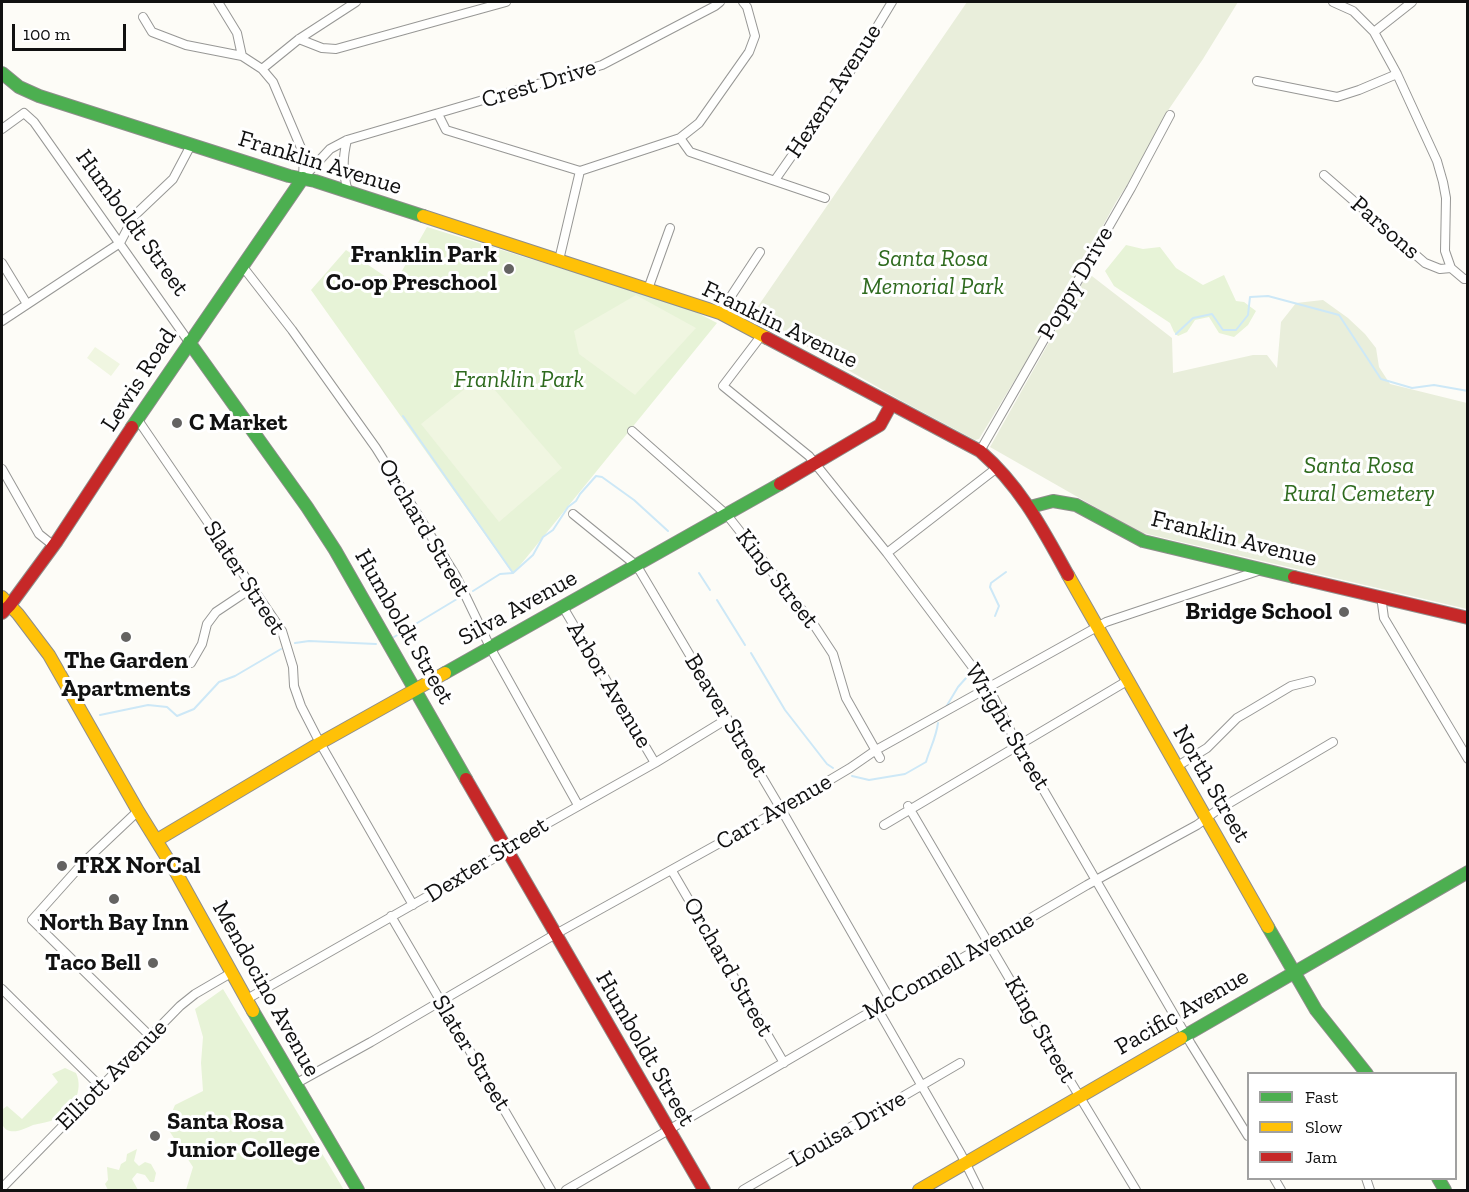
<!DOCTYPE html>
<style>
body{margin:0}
#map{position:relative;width:1469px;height:1192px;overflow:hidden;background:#fdfcf7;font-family:"Zilla Slab",serif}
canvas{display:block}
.frame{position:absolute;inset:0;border:3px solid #111;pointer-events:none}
.legend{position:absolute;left:1247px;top:1072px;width:210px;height:108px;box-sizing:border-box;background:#fff;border:2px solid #a0a0a0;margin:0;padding:8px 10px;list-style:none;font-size:18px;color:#111}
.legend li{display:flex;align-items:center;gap:12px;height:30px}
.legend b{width:30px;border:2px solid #a0a0a0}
.scale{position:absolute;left:12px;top:24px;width:114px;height:27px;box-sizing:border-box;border:3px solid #111;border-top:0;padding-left:8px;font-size:18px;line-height:21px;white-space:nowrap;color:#111;-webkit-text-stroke:4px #fff;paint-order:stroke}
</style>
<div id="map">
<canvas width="1469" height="1192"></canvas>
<div class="frame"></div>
<ul class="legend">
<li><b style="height:8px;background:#4caf50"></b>Fast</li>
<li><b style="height:8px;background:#ffc107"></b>Slow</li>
<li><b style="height:8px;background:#c62828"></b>Jam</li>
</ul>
<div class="scale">100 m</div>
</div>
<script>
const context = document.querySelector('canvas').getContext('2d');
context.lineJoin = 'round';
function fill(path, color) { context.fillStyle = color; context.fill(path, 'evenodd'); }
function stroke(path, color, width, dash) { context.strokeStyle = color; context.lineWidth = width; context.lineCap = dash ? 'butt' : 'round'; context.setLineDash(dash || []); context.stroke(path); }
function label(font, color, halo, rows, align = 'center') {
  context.font = font + ' "Zilla Slab",serif'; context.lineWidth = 6; context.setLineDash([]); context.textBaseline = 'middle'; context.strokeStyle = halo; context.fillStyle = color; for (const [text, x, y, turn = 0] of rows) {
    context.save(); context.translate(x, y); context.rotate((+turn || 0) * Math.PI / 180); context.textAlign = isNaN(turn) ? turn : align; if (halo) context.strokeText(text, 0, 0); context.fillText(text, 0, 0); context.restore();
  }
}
const green = new Path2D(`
 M427 227 638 292 696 312 717 323 513 574 311 290 346 250 395 283Z
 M1126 245 1143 249 1160 247 1176 268 1203 285 1224 275 1236 301 1244 302 1256 311 1248 325 1234 337 1219 333 1209 317 1195 320 1187 332 1178 336 1174 332 1170 323 1114 286 1105 271Z
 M223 989 344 1190H186L193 1167 166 1126 175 1105 203 1091 201 1063 203 1037 195 1009Z
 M65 1068 76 1073C84 1090 73 1111 56 1119 49 1122 41 1123 33 1125 26 1128 15 1134 7 1130 0 1126 1 1115 3 1109L7 1106 22 1119 58 1082 52 1074Z
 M137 1149 134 1161 139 1166 145 1162 151 1164 156 1173 154 1182H150L145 1175 137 1173 132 1179 138 1190H108L105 1184 108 1180 107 1167 119 1170 121 1164 126 1161 127 1154Z`);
const cemetery = new Path2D(`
 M967 2H1238L1203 59 1169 109 1136 171 1116 202 1044 332 979 439 975 440 902 401 752 315Z
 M1088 273 1172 338 1173 373 1253 355H1267L1277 368 1281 322 1296 303 1323 300 1348 318 1365 334 1376 348 1379 367 1390 384 1467 403V609L1139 532 990 447Z`);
const pitch = new Path2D(`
 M636 295 696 328 635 395 579 354 574 331Z
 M95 347 120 364 111 376 87 358Z
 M482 375 562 468 499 522 421 424Z`);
const stream = new Path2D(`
 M1176 334 1193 318 1212 314 1223 330H1236L1248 315 1250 297 1268 296 1339 315 1381 379 1412 388 1434 385 1468 391
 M403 416 513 573
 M699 573 710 590
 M473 591 500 574 513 573 533 555 543 537 553 530 568 507 576 501 580 494 596 476 602 477 634 500 668 531
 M717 600 745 645
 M995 616 999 606 990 587 991 583 1006 572
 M394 637 457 599
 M295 643 309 641 376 644
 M751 653 785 710 827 764 833 768
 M946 707 958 687 966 678
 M100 715 148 705 167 707 177 716 194 709 219 682 235 676 281 649
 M852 776 869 780 905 774 926 762C930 748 936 738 938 723`);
const street = new Path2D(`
 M218 2 237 33 242 56 262 69 273 82 304 155 303 177
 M1333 2 1353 11 1374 32 1397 74 1437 161 1443 182 1446 198 1445 251 1451 268 1464 279H1468
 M143 17 152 32 186 45 242 56
 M1374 32 1412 2
 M299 39 322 48 336 49 506 2
 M262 69 299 39 356 2
 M1257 81 1337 97 1359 90 1397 74
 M438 114 446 130 580 171 680 138 699 123 749 52 755 36 747 7 743 2
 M2 129 24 113 34 122 189 342
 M680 138 690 152 825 198
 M347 140C342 160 343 173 348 192
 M1324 175 1425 263 1440 269 1451 268
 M303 178 330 149 347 140 602 65 715 6 720 2
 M775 180 848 75 892 2
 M559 260 580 171
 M2 263 27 304
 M243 267 292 330 376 448 456 576 491 649 578 805
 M648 289 670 228
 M720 313 760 252
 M2 321 120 243 134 216 173 179 191 145
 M761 336 723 386 809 456 887 553 983 681 992 694 1018 746 1191 1044 1248 1136
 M138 420 282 631 293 667 294 686 301 706 320 743 413 905
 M632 431 727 515 814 625 833 654 846 698 880 758
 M980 451 1131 188 1170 115
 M2 469 39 534 54 546
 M573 514 637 566 781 809 891 1001
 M887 553 998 467
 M1381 596 1384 618 1468 759
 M563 607 655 763
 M191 663 202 644 207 624 216 612 252 588
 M1176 767 1207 748 1237 718 1249 711 1291 686 1311 681
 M908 806 1043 1036 1136 1190
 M138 811 83 863 32 920 150 1036
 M884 825 1127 681
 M672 871 784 1063
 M391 916 551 1190
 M2 989 101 1087
 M247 999 507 851 511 844 655 763 727 719
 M877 1008 961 1154 979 1190
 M295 1084 371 1042 554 935 781 809 850 768 876 750 1097 627 1106 622 1261 570
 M1274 1178 1281 1190
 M1366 1178 1370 1190
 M2 1188 180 1006 195 994 231 973
 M566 1190 1087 885 1197 825 1216 811 1333 742
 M743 1190 960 1063`);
const fast = new Path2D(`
 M2 73 19 87 39 96 289 176 315 181 423 216
 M189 342 307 507 335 550 466 779
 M132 427 303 178
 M1030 507 1053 501 1076 505 1143 541 1294 577
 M445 673 780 484
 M1268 927 1316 1010 1367 1074
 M253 1011 358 1190
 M1181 1038 1468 872
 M1438 1178 1445 1190`);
const slow = new Path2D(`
 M423 216 720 313 767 338
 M1068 575 1268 927
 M2 597 18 614 49 655 138 811 177 874 253 1011
 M157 840 320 743 445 673
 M919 1190 1181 1038`);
const jam = new Path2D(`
 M767 338 980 451C1021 487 1042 528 1068 575
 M780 484 880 425 891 405
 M1294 577 1468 618
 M2 613 10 605 57 541 132 427
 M466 779 704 1190`);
const markers = [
 [509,269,6,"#646362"],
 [177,423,6,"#646362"],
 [1344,612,6,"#646362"],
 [126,637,6,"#646362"],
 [62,866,6,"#646362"],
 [114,899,6,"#646362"],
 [153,963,6,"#646362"],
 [155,1136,6,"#646362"]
];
const streetNames = [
 ["Crest Drive",539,84,-17],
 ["Hexem Avenue",834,91,-57],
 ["Franklin Avenue",320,163,17],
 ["Humboldt Street",132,223,54],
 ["Parsons",1385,228,41],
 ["Poppy Drive",1076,283,-60],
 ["Franklin Avenue",780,325,26],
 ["Lewis Road",139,380,-57],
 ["Orchard Street",424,528,59],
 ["Franklin Avenue",1234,539,14],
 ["Slater Street",244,578,57],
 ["King Street",777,579,52],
 ["Silva Avenue",518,608,-29],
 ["Humboldt Street",404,627,60],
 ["Arbor Avenue",609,685,59],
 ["Beaver Street",726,716,59],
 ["Wright Street",1007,727,59],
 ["North Street",1211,784,60],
 ["Carr Avenue",774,812,-30],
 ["Dexter Street",487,860,-32],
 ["McConnell Avenue",949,966,-30],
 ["Orchard Street",728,967,60],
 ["Mendocino Avenue",266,989,61],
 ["Pacific Avenue",1182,1012,-30],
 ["King Street",1040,1030,60],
 ["Humboldt Street",645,1049,60],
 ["Slater Street",471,1053,59],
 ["Elliott Avenue",112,1075,-45],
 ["Louisa Drive",848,1129,-30]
];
const poiNames = [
 ["Franklin Park",497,255],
 ["Co-op Preschool",497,283],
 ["C Market",189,423,"left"],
 ["Bridge School",1332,612],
 ["The Garden",126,661,"center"],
 ["Apartments",126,689,"center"],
 ["TRX NorCal",74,866,"left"],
 ["North Bay Inn",114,923,"center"],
 ["Taco Bell",141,963],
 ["Santa Rosa",167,1122,"left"],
 ["Junior College",167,1150,"left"]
];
const parkNames = [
 ["Santa Rosa",933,259],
 ["Memorial Park",933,287],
 ["Franklin Park",519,380],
 ["Santa Rosa",1359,466],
 ["Rural Cemetery",1359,494]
];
fill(green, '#e7f3d7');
fill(cemetery, '#e9eedb');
fill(pitch, '#f0f6e1');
stroke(stream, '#cde8f7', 2);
stroke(street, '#979795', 10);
stroke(fast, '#8e8d8b', 14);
stroke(slow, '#8e8d8b', 14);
stroke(jam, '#8e8d8b', 14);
stroke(street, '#fffffe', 8);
stroke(fast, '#4caf50', 12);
stroke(slow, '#ffc107', 12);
stroke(jam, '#c62828', 12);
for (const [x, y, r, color] of markers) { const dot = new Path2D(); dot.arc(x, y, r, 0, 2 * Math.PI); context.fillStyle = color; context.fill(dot); stroke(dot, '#fff', 2); }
label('24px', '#111', '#fff', streetNames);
label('bold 24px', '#111', '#fff', poiNames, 'right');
label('italic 24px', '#2f6b1f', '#fff', parkNames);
</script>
